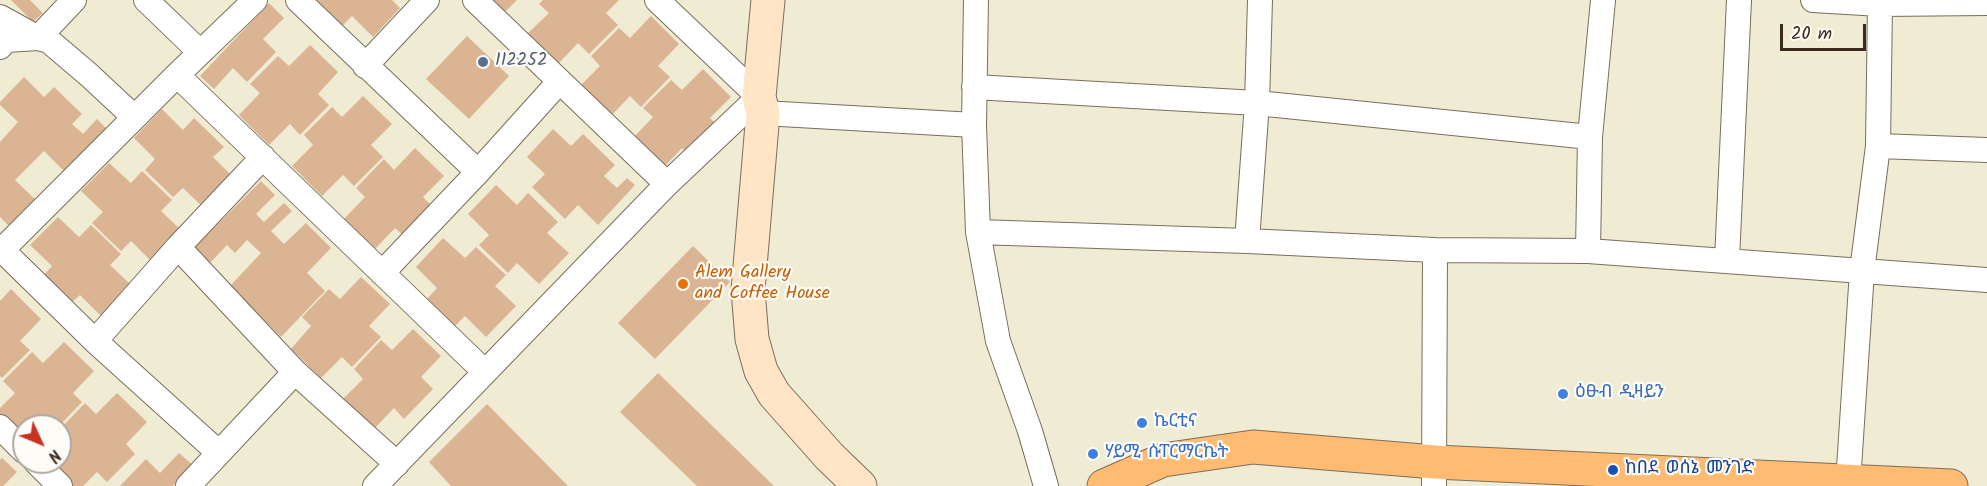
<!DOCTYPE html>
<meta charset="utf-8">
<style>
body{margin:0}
#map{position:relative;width:1987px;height:486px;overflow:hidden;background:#f0ebd3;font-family:Kalam,sans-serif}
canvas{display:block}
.north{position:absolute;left:12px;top:414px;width:60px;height:60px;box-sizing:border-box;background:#fdfcf7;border:2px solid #afa8a0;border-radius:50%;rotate:134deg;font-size:16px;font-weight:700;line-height:24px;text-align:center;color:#3b2a1e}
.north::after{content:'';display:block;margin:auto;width:21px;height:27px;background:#c8321e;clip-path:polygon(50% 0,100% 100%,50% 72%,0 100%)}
.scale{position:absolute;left:1780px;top:24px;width:86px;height:27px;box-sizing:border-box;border:3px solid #3b2a1e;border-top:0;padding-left:8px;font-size:18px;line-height:21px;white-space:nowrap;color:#3b2a1e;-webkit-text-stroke:4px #fdfcf7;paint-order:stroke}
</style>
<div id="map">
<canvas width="1987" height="486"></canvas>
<div class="north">N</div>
<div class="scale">20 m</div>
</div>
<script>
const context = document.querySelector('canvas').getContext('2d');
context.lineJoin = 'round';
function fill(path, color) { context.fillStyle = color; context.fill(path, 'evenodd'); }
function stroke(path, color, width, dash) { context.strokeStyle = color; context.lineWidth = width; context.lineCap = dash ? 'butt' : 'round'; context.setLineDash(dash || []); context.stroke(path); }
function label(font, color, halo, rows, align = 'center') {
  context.font = font + ' Kalam,"Noto Sans Ethiopic",sans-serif'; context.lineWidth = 4.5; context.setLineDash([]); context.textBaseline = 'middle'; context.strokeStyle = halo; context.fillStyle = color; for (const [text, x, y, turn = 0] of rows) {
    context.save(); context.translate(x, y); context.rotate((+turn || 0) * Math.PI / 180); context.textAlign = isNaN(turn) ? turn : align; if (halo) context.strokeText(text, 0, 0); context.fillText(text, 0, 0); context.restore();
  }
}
const building = new Path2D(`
 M11 0H30L43 13 33 22Z
 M311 0H392L400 8 373 37 352 16 340 28Z
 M491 0H517L504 13Z
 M543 0H619L606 13 618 25 589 54 578 43 558 64 527 34 549 13 539 4Z
 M269 3 284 18 263 39 276 52 247 82 233 68 214 89 200 76Z
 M651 16 679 44 658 66 670 77 641 107 630 96 610 117 579 87 600 66 591 56 619 28 630 38Z
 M467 36 509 76 469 119 426 79Z
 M310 45 338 72 318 94 329 105 300 135 290 124 269 145 239 115 260 93 250 84 278 56 289 66Z
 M703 69 731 97 710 118 722 129 693 159 682 148 662 169 632 139 653 117 643 108 671 80 682 90Z
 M24 77 44 97 54 87 82 114 72 124 83 134 97 119 109 131 67 174 44 151 15 180 37 201 11 228 0 217V142L18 122 0 105V102Z
 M363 96 392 124 371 145 383 157 354 186 343 175 322 196 292 166 313 145 304 135 332 107 342 117Z
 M162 109 183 130 194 118 224 147 213 157 234 178 205 209 183 188 173 197 145 170 155 159 134 138Z
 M553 129 571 146 583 134 615 165 604 176 617 188 627 178 635 185 598 225 578 205 565 219 532 187 545 174 527 157Z
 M415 148 444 176 423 197 435 209 406 238 395 228 375 249 344 219 365 197 356 188 384 159 394 170Z
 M109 163 131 183 142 171 172 200 161 211 182 231 152 262 131 241 121 251 92 223 103 212 81 191Z
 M261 181 275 195 256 214 264 222 284 203 292 211 271 231 284 244 306 223 331 248 307 273 325 291 281 337 230 286 261 253 247 240 235 253 227 245 206 267 190 252Z
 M496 185 517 205 528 193 558 222 547 233 569 253 539 284 517 263 508 273 479 245 489 235 468 214Z
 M58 217 79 237 91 225 121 254 110 265 131 285 101 316 80 295 70 304 42 277 52 266 30 245Z
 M443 238 465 258 476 247 506 275 495 286 516 306 486 337 465 316 455 326 427 299 437 288 416 267Z
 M693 246 730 282 655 359 618 323Z
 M361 277 390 304 369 326 381 337 352 367 342 357 321 378 291 349 311 326 302 317 329 289 340 299Z
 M11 289 41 319 20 341 30 350 2 378 0 376V301Z
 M413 329 441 356 421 377 433 389 404 419 394 408 373 430 342 400 363 379 354 369 381 340 392 350Z
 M64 342 94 371 73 393 82 402 59 426H49L43 420 38 426H24V440L0 420V408L15 393 3 381 32 352 43 363Z
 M658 373 774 486H697L620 412Z
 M117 393 147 422 126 444 135 454 107 482 97 472 83 486H69L51 462H60V452L68 444 60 436V429L85 403 96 414Z
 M487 404 568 486H451L429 462Z
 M179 453 193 465 173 486H120L146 459 160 473Z
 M2 458 17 472 3 486H0V460Z`);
const street = new Path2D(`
 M146 0 200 52
 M298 0 478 172
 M475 0 667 184
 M976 0 974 125 978 232 998 341 1030 431 1046 486
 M1813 0 1880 4 1987 3
 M0 17 38 38 49 41 89 75 134 117
 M0 47 6 40 38 38 74 0
 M365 66 427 0
 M177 75 485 372
 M974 87 1257 103 1590 137
 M763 113 974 125
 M1878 146 1987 150
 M978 232 1247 241 1435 250 1588 251 1987 280
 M1247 241 1257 103 1260 0
 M178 247 295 372 397 464
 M0 248 95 341 219 453
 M1588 251 1590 137 1603 0
 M0 252 177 75 255 0
 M1727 260 1739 0
 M382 273 478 172 559 82
 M95 341 178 247 263 157
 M0 427 24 451
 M36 462 60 486
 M1848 483 1862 271 1878 146 1880 4
 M188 486 295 372
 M375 486 667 184 759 97 657 0
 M1434 486 1435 250`);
const secondary = new Path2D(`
 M768 0 759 97 763 113 748 290 752 339 761 371 774 394 829 456 860 486`);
const primary = new Path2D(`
 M1104 486 1163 460 1253 447 1435 462 1951 486`);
const markers = [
 [483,62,6,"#5c6f8a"],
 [683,284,6,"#e8710a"],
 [1563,394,6,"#3f7fe0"],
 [1142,423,6,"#3f7fe0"],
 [1093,454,6,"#3f7fe0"],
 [1613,470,6,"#1a4fb4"]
];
const serviceNames = [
 ["112252",495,62]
];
const foodNames = [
 ["Alem Gallery",695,274],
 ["and Coffee House",695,295]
];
const shopNames = [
 ["ዕፁብ ዲዛይን",1575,394],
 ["ኬርቲና",1154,423],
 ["ሃይሚ ሱፐርማርኬት",1105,454]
];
const transitNames = [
 ["ከበደ ወሰኔ መንገድ",1625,470]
];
fill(building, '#dbb493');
stroke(street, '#7a6e5d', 26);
stroke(secondary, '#7a6e5d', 35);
stroke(primary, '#7a6e5d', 35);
stroke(street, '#fff', 24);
stroke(secondary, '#ffe4c6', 33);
stroke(primary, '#febb71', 33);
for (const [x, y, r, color] of markers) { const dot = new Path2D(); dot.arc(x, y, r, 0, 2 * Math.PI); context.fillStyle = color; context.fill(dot); stroke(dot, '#fdfcf7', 2); }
label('18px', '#4e5e75', '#fdfcf7', serviceNames, 'left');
label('18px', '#c56008', '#fdfcf7', foodNames, 'left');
label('18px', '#366cbe', '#fdfcf7', shopNames, 'left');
label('18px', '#164399', '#fdfcf7', transitNames, 'left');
</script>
